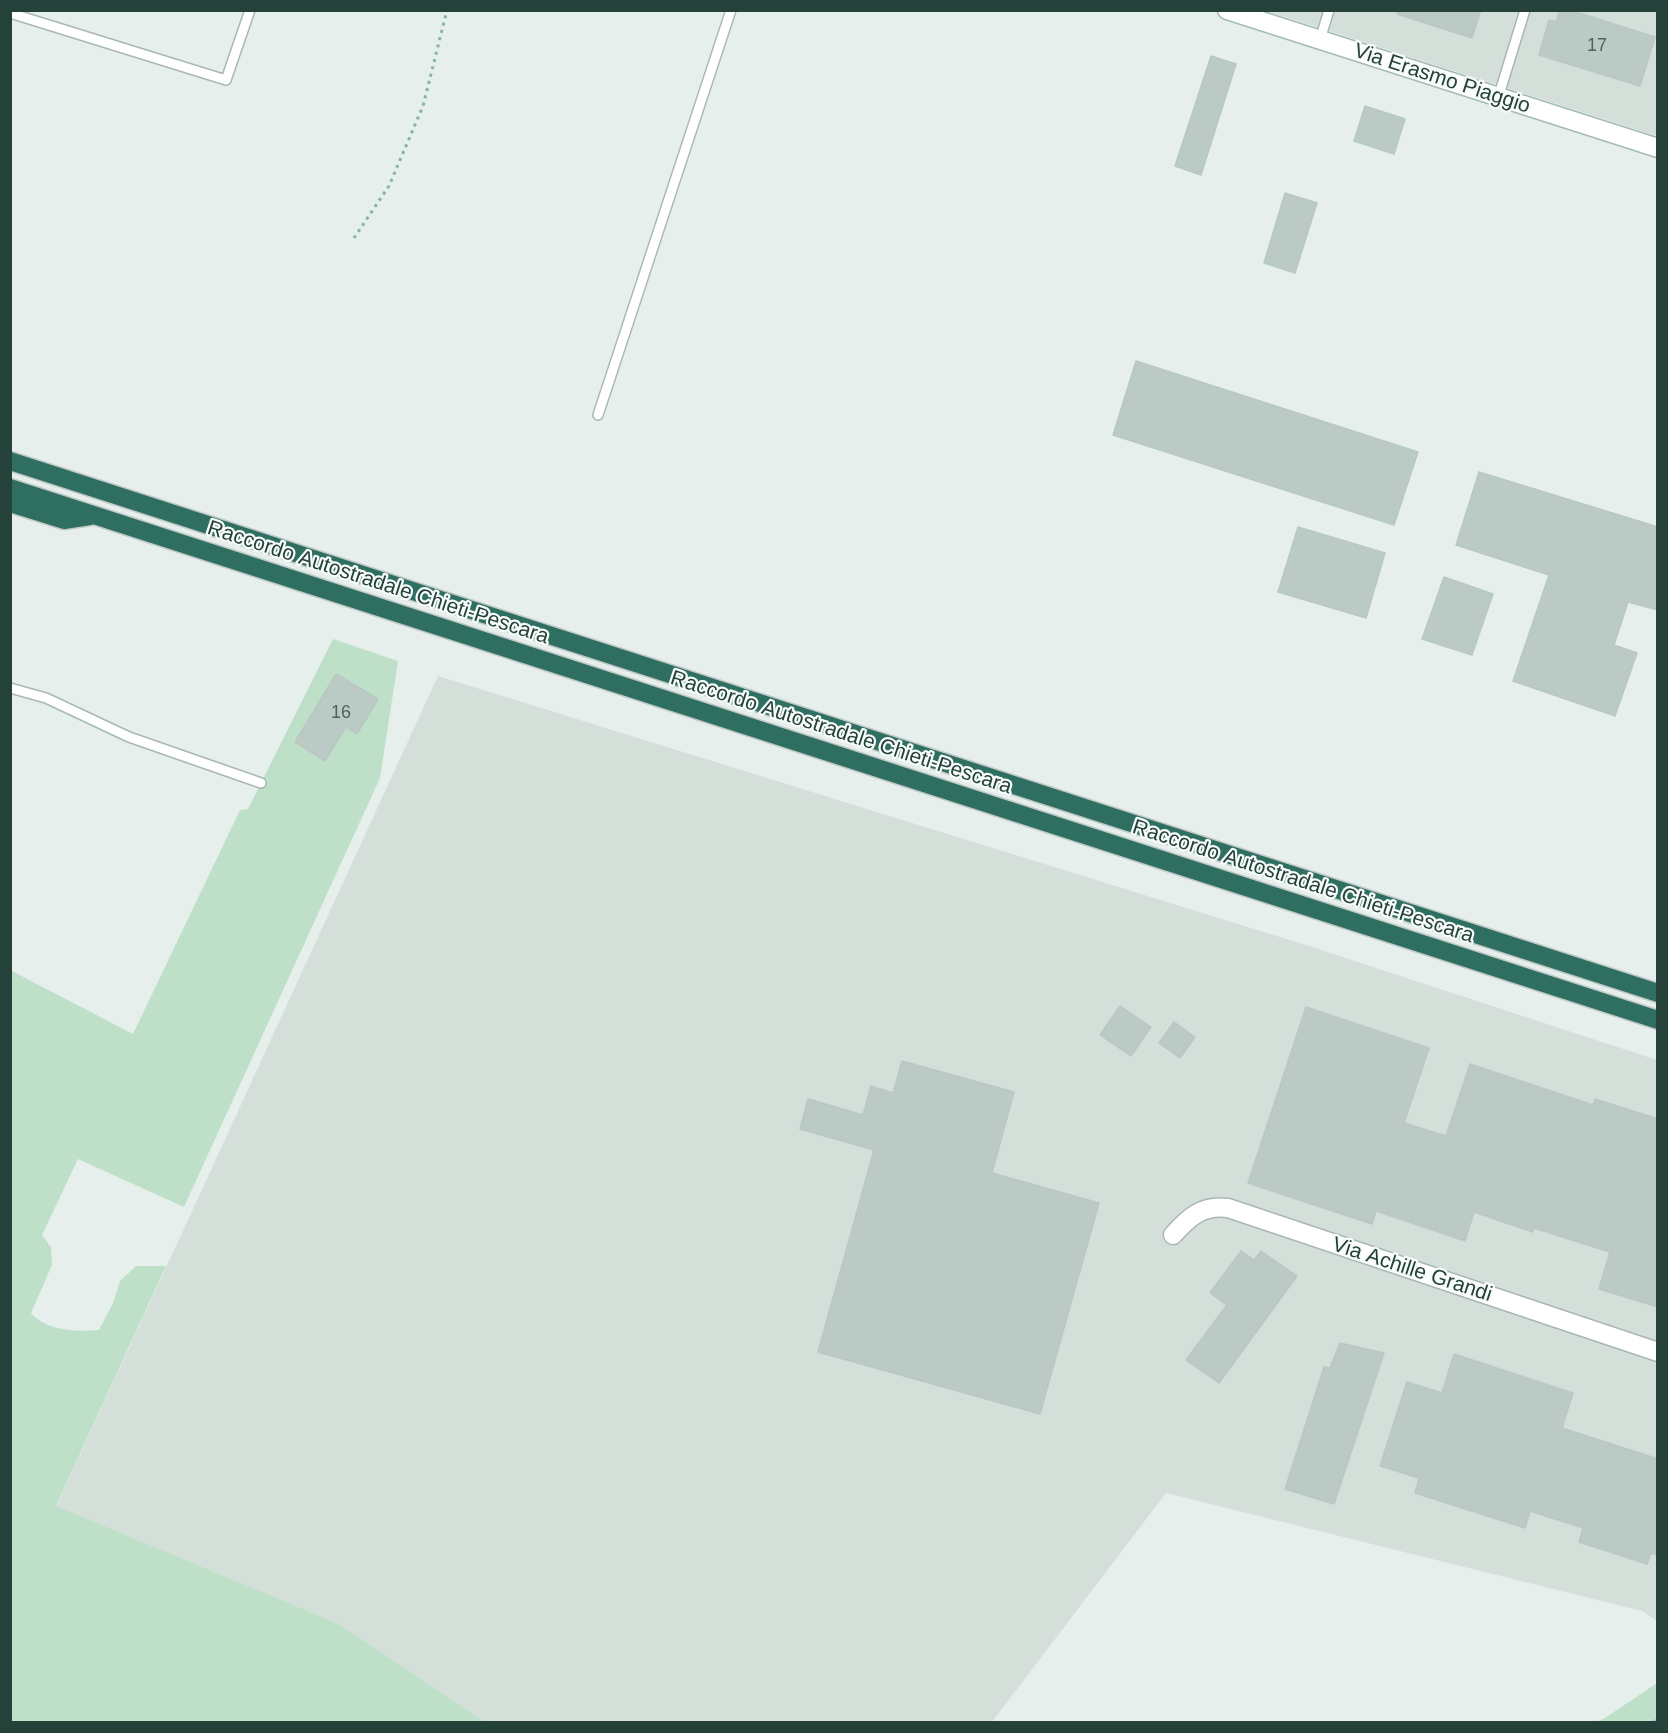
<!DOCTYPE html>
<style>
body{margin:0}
#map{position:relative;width:1668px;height:1733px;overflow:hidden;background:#e6efeb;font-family:Arial,sans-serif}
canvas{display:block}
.frame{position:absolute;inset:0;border:12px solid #24423a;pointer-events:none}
</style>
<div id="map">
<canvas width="1668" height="1733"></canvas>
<div class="frame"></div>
</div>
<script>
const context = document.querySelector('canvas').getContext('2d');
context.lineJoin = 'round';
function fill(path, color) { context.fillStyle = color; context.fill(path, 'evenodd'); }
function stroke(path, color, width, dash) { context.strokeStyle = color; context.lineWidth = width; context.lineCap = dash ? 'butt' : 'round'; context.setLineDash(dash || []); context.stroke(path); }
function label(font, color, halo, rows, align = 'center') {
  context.font = font + ' Arial,sans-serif'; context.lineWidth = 4.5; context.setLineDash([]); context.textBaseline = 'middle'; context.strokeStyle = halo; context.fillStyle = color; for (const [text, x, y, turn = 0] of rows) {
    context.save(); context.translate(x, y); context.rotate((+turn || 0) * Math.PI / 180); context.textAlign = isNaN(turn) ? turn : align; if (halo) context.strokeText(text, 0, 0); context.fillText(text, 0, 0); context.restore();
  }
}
const built = new Path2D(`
 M1267 11H1657V136Z
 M438 676 1309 946 1657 1060V1621L1642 1611 1166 1493 992 1722H485L339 1624 56 1507Z`);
const green = new Path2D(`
 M333 639 398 661 380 778 184 1207 78 1159 42 1235 51 1247 52 1265 31 1313C46 1331 77 1332 99 1330L113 1303 120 1281 136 1266H166L56 1506 339 1624 485 1722H11L10 970 133 1034 240 810 248 809Z
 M1657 1683V1722H1596L1605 1718Z`);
const stream = new Path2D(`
 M1655 1722 1658 1721`);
const building = new Path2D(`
 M1398 10H1481L1472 38 1397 14Z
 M1560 10H1570L1655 37 1640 86 1539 55 1549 20 1556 22Z
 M1211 56 1236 64 1201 175 1175 166Z
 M1365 106 1405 119 1394 154 1354 141Z
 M1285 193 1317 203 1295 273 1264 263Z
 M1136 361 1418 452 1394 525 1113 435Z
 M1479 472 1658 527V610L1628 602 1614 645 1637 653 1615 716 1513 681 1549 575 1456 545Z
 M1298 527 1385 553 1366 618 1278 592Z
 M1444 577 1493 594 1472 655 1422 639Z
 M336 674 378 699 357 734 346 727 325 761 295 742Z
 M1120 1006 1151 1027 1131 1056 1100 1035Z
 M1306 1007 1429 1048 1404 1123 1446 1136 1470 1064 1593 1105 1595 1099 1658 1119V1307L1599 1289 1610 1252 1534 1228 1533 1232 1474 1212 1465 1241 1376 1211 1372 1224 1248 1183Z
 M1174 1022 1195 1037 1180 1058 1159 1043Z
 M902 1061 1014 1092 992 1173 1099 1203 1040 1414 818 1352 874 1150 800 1129 808 1099 863 1115 871 1086 893 1093Z
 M1241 1251 1254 1260 1261 1251 1297 1276 1219 1383 1186 1360 1227 1305 1210 1293Z
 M1340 1343 1384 1353 1334 1504 1285 1489 1324 1367 1330 1368Z
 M1454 1354 1573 1393 1562 1428 1658 1459V1555L1651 1553 1647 1564 1579 1542 1583 1528 1530 1511 1525 1528 1415 1493 1419 1478 1380 1466 1407 1382 1442 1393Z`);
const path = new Path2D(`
 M354 238 389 186 423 106 447 10`);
const lane = new Path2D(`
 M10 13 226 80 250 10
 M1320 40 1329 10
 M1498 98 1525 10
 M598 415 731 10
 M10 688 46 698 129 737 261 783`);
const street = new Path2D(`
 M1173 1235C1189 1217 1202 1205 1228 1208L1658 1352`);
const secondary = new Path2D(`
 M1227 10 1658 148`);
const highway = new Path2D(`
 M10 461 1658 993
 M10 488 1658 1020
 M10 503 64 520 90 516`);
const numberNames = [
 ["17",1597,46],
 ["16",341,713]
];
const streetNames = [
 ["Via Erasmo Piaggio",1442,79,18],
 ["Raccordo Autostradale Chieti-Pescara",378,583,18],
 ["Raccordo Autostradale Chieti-Pescara",841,733,18],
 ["Raccordo Autostradale Chieti-Pescara",1303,882,18],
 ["Via Achille Grandi",1412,1270,18]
];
fill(built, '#d4dfda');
fill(green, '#bfe0c8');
stroke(stream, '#8ec9d4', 5);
fill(building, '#bbcac4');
stroke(building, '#b8c9c2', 1.5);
stroke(lane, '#a8b8b2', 12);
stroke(street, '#a8b8b2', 21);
stroke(secondary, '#a4bbb3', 21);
stroke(highway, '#c2cac8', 21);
stroke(path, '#86b3a5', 3, [3, 4.5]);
stroke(lane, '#fff', 9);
stroke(street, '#fff', 18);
stroke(secondary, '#fff', 18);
stroke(highway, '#2f6f62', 18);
label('18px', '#4a645c', null, numberNames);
label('21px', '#24423a', '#f7fbf9', streetNames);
</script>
